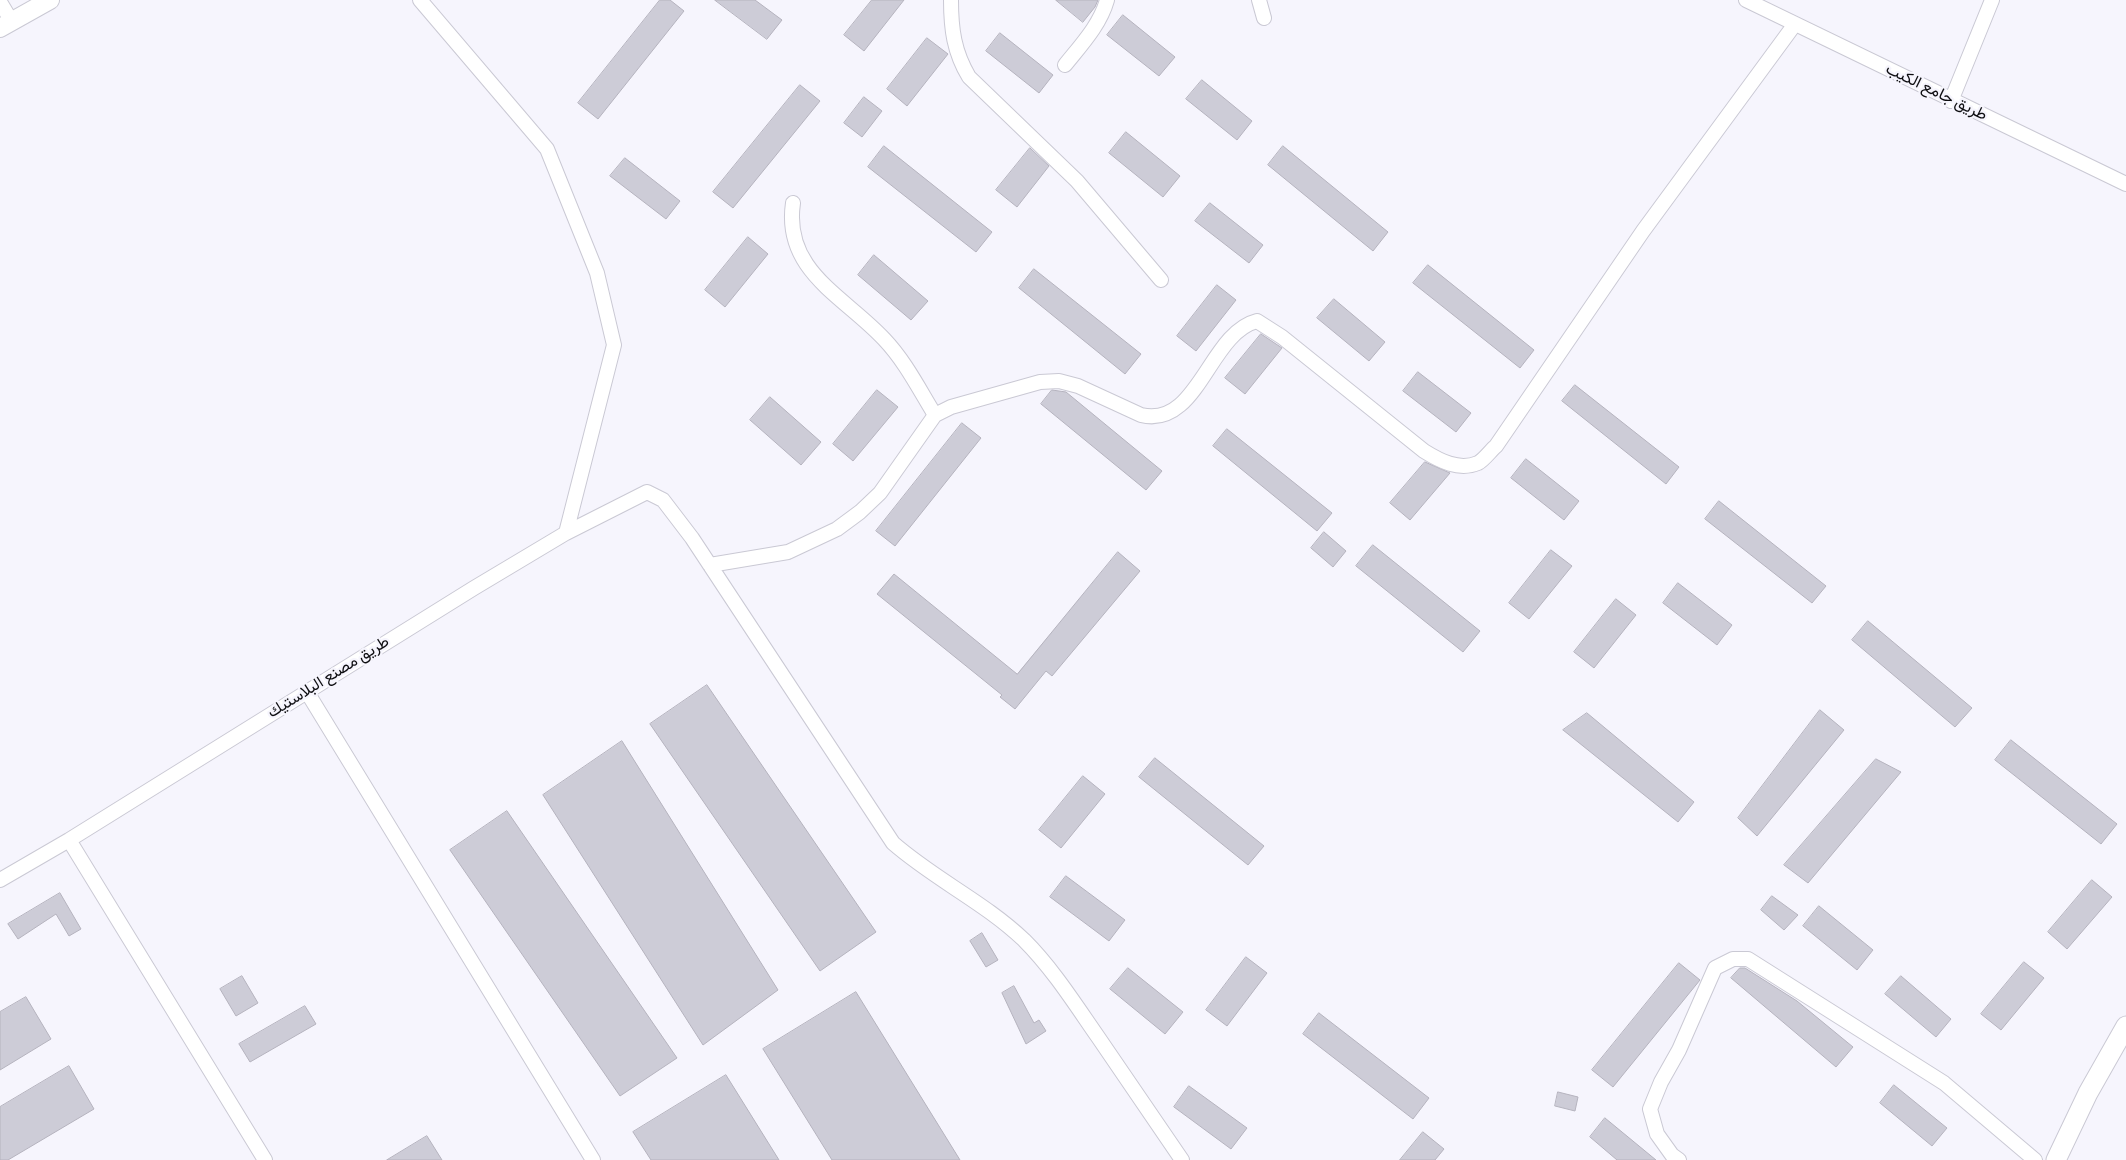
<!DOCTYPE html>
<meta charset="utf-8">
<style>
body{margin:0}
canvas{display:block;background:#f6f5fd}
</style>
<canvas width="2126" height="1160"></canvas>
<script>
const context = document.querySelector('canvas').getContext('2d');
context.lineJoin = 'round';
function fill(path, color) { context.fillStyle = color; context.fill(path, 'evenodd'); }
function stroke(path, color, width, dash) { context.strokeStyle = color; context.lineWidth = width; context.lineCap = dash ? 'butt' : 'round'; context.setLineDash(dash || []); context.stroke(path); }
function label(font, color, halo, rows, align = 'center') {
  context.font = font + ' "Source Sans 3",Vazirmatn,sans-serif'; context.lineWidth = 4.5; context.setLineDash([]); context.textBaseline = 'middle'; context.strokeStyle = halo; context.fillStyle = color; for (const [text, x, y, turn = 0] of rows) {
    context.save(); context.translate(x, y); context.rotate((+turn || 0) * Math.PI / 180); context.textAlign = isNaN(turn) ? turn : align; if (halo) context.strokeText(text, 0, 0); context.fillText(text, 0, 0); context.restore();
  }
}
const building = new Path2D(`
 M660 0H670L684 11 598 119 578 103Z
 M715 0H755L782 20 767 39Z
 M872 0H904L864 51 844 35Z
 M1056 0H1098L1095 7 1083 22Z
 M1123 15 1175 57 1159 76 1107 35Z
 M1000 33 1053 75 1039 93 986 51Z
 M927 38 948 54 907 106 887 89Z
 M1202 80 1252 121 1237 140 1186 99Z
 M800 85 820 101 733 208 713 192Z
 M864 97 882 111 862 137 844 123Z
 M1126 132 1180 176 1163 197 1109 153Z
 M884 146 992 232 976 252 868 167Z
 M1283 146 1388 232 1373 251 1268 165Z
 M1030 148 1049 166 1017 207 996 190Z
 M625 158 680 201 666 219 610 176Z
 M1210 203 1263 245 1249 263 1195 221Z
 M748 237 768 254 725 307 705 290Z
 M874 255 928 301 911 320 858 275Z
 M1428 265 1534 350 1520 368 1413 283Z
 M1034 269 1141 354 1125 374 1019 288Z
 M1217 285 1236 300 1196 351 1177 336Z
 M1334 299 1385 342 1369 361 1317 318Z
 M1261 334 1282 348 1245 394 1225 378Z
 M1418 372 1471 413 1456 432 1403 391Z
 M1575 385 1679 467 1666 484 1562 401Z
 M877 390 898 407 853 461 833 444Z
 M1052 390 1066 392 1162 471 1146 490 1041 404Z
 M770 397 821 442 801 465 750 420Z
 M962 423 981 438 895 546 876 531Z
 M1227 429 1332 513 1317 531 1213 446Z
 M1526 459 1579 501 1564 520 1511 478Z
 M1425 462 1450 473 1410 520 1390 503Z
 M1719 501 1826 586 1812 603 1705 519Z
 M1324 532 1346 551 1333 567 1311 548Z
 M1373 545 1480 631 1463 652 1356 566Z
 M1551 550 1572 566 1529 619 1509 603Z
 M1118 552 1140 571 1052 676 1046 671 1015 709 1000 697 1002 695 877 594 894 574 1017 674Z
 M1678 583 1732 625 1717 645 1663 603Z
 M1616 599 1636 615 1594 668 1574 652Z
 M1868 621 1972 708 1955 727 1852 640Z
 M707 685 876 932 820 971 650 724Z
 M1820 710 1844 730 1757 836 1738 818Z
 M1587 713 1694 802 1678 822 1563 730Z
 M2011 740 2117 824 2101 844 1995 760Z
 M622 741 778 990 703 1045 543 795Z
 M1155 758 1264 846 1248 865 1139 777Z
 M1876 759 1901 772 1808 883 1784 865Z
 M1083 776 1105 794 1061 848 1039 830Z
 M507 811 677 1058 620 1096 450 850Z
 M1066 876 1125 920 1109 941 1050 897Z
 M2092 880 2112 897 2067 949 2048 932Z
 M60 893 81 929 69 936 56 914 18 939 8 924Z
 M1772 896 1798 915 1784 930 1761 910Z
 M1819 906 1873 950 1857 970 1803 926Z
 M982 933 998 960 986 967 970 941Z
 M1246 957 1267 973 1227 1026 1206 1010Z
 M2024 962 2044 978 2001 1030 1981 1014Z
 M1679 963 1700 980 1613 1087 1592 1070Z
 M1128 968 1183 1012 1165 1034 1110 989Z
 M1740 968H1745L1797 1001 1853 1047 1836 1067 1731 978Z
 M242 976 258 1003 236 1016 220 989Z
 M1901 976 1951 1019 1936 1037 1885 994Z
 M1014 986 1034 1023 1039 1020 1046 1031 1026 1044 1002 993Z
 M856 992 960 1160H832L763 1049Z
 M26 997 51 1039 0 1070V1012Z
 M305 1006 316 1024 250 1062 239 1044Z
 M1319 1013 1429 1098 1413 1119 1303 1034Z
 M69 1066 94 1109 8 1160H0V1107Z
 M726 1075 779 1160H651L633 1132Z
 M1894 1085 1947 1128 1932 1146 1880 1103Z
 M1189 1086 1247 1128 1231 1149 1174 1107Z
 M1558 1092 1578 1097 1575 1111 1555 1106Z
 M1605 1118 1656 1160H1617L1590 1137Z
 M1423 1132 1444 1149 1435 1160H1400Z
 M427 1136 442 1160H387Z`);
const minor = new Path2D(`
 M420 0 547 149 597 273 614 345 566 533
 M951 0C951 29 954 52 969 77L1077 181 1161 280
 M1259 0 1264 18
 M1746 0 2126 184
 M0 2 12 22
 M1065 65C1081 45 1100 25 1107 0
 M1951 101 1992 0
 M793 203C783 271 844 296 884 339 905 361 919 389 935 415
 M710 565 788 552 837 529 860 512 880 493 935 415 951 407 1040 382 1059 381 1078 386 1141 415C1198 429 1209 333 1257 321L1282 337 1424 451C1440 461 1459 471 1478 463 1484 460 1491 450 1496 446L1643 231 1795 24
 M307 692 593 1160
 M69 840 265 1160
 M0 880 69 840 474 588 566 533 647 492 663 500 692 538 893 843C934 879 984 902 1024 940 1053 969 1075 1004 1098 1037 1126 1078 1154 1119 1182 1160
 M1679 1160 1672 1155 1657 1134 1650 1109 1661 1082 1679 1050 1715 968 1733 959H1748L1944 1083 2035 1160`);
const tertiary = new Path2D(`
 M0 28 50 0`);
const secondary = new Path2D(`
 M2056 1160 2088 1093 2126 1026`);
const streetNames = [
 ["طريق جامع الكيب",1936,93,26],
 ["طريق مصنع البلاستيك",329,678,-32]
];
fill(building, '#cdccd7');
stroke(building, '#b5b3be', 1);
stroke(minor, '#cac9d4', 16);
stroke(tertiary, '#cac9d4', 20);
stroke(secondary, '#cac9d4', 21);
stroke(minor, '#fff', 14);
stroke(tertiary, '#fff', 18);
stroke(secondary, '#fff', 19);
label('16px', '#0e0e11', '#f6f5fd', streetNames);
</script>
